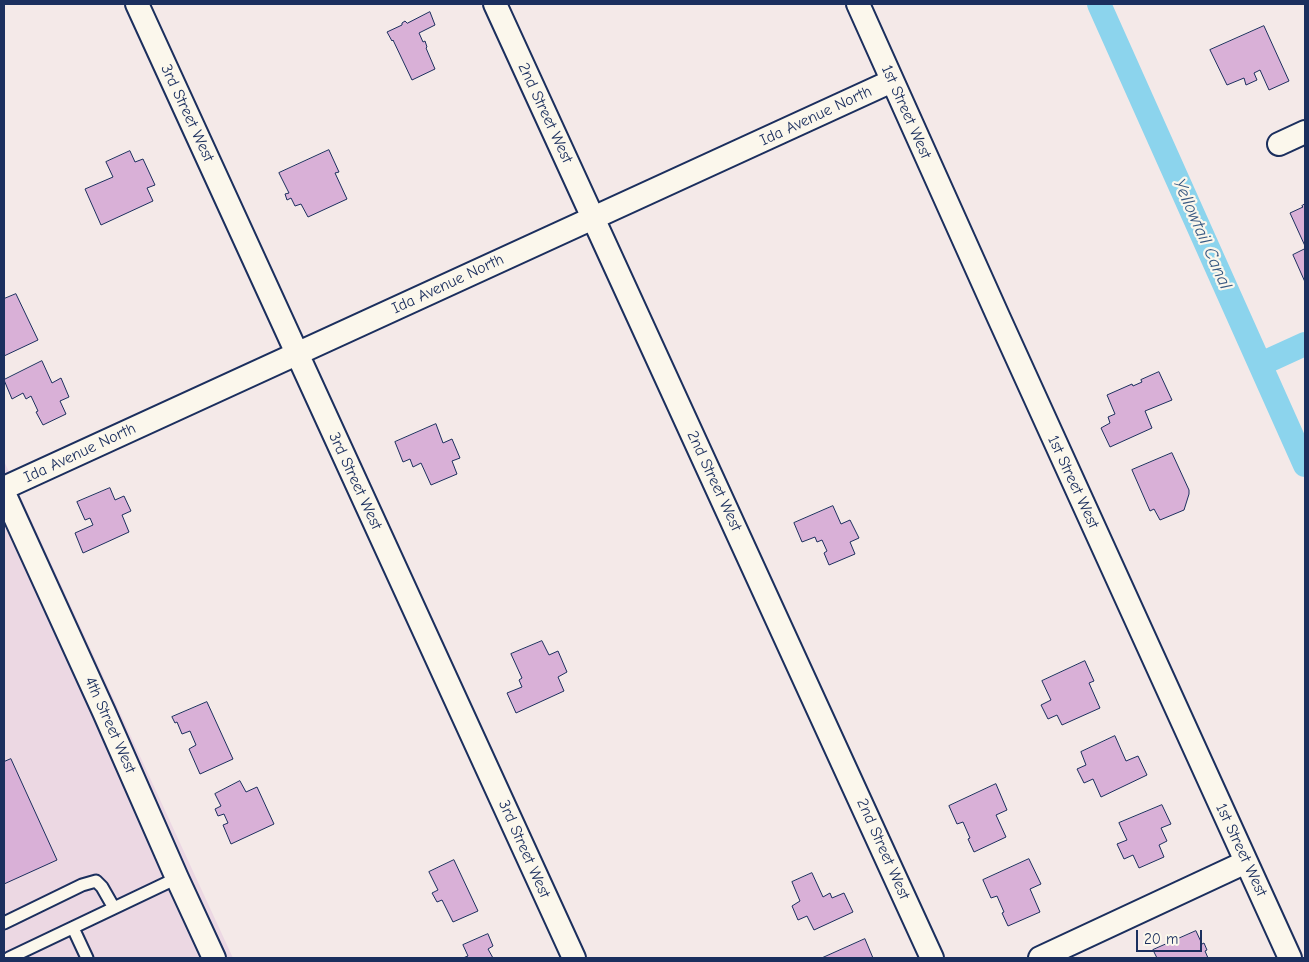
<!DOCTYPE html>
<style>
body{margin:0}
#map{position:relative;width:1309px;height:962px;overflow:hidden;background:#f4e9e8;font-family:"Comic Neue",sans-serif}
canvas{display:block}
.frame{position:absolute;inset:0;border:5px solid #1b2f5e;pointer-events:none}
.scale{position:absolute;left:1136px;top:930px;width:66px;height:22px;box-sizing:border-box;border:2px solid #1b2f5e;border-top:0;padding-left:6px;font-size:15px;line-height:18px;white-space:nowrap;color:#1b2f5e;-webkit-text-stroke:4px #fbf7ec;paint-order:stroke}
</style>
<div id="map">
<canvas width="1309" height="962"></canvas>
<div class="frame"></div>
<div class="scale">20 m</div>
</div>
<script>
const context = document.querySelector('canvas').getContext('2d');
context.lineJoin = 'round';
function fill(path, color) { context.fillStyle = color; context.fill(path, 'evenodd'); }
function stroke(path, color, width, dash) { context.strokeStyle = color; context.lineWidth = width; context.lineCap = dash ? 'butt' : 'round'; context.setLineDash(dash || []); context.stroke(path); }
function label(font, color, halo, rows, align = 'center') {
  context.font = font + ' "Comic Neue",sans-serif'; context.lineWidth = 4.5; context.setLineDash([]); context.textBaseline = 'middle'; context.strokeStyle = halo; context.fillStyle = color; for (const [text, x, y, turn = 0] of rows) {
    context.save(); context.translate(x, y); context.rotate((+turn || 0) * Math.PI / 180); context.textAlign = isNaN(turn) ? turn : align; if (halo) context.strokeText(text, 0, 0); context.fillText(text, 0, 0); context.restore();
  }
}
const built = new Path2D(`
 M4 461 233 958H4Z`);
const canal = new Path2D(`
 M1099 4 1305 465
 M1261 364 1305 344`);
const building = new Path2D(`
 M430 12 435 25 419 33 423 42 425 41 427 47 426 48 435 69 412 80 393 40 392 41 387 32 402 25V23L405 21 407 23Z
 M1264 26 1289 81 1269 90 1260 70 1254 73 1257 80 1246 85 1244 78 1227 85 1210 50Z
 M329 150 339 172 335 173 347 199 308 217 301 204 295 206 291 198 287 200 285 194 289 193 279 173Z
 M130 151 135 162 143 159 155 185 147 188 153 201 101 225 85 189 113 177 106 162Z
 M1305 204V246L1290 213 1303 207 1302 206Z
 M1305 249V282L1293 255Z
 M16 294 38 340 4 356V299Z
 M42 361 52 383 61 378 69 397 60 401 66 414 43 425 36 412 38 411 31 396 26 399 23 393 12 399 4 380Z
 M1159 372 1172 400 1145 411 1152 428 1110 447 1101 428 1110 423 1108 417 1115 414 1107 395 1132 384 1133 386 1142 382 1141 380Z
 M436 424 443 443 452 439 460 458 452 461 457 474 431 485 421 463 413 467 410 459 403 462 395 442Z
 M1172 453 1189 490V494L1184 510 1160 520 1154 509 1150 511 1132 470Z
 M110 488 115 500 124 496 131 511 122 515 129 532 83 553 75 533 93 525 90 518 85 520 77 502Z
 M833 506 841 524 850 520 859 538 850 542 855 554 829 565 824 553 827 551 822 540 817 542 815 537 802 542 794 523Z
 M542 641 549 655 558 651 567 672 558 677 564 691 516 713 507 693 522 687 519 680 522 678 511 654Z
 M1085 661 1094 681 1089 683 1100 708 1062 725 1057 715 1048 719 1041 705 1051 700 1042 681Z
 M207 702 233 759 200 774 189 749 196 745 190 731 182 734 177 722 175 723 172 717Z
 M1115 736 1126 761 1138 756 1147 775 1101 797 1093 779 1084 783 1077 769 1086 765 1081 752Z
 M11 759 57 860 4 884V762Z
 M240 781 246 792 257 787 274 824 231 844 223 825 228 823 224 814 218 816 215 809 221 806 215 794Z
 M996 784 1007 810 996 815 1006 837 974 852 968 839 970 838 963 822 957 824 949 806Z
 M1162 805 1171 824 1161 828 1167 841 1159 845 1164 857 1139 868 1133 855 1124 859 1117 844 1127 840 1119 823Z
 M1029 859 1041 884 1030 889 1040 912 1008 926 1002 913 1004 912 997 896 991 898 983 880Z
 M454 860 478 911 453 922 442 900 437 902 432 893 438 890 429 872Z
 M812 873 823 897 830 893 832 898 844 893 853 912 814 930 807 916 798 920 792 906 800 901 792 882Z
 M1196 931 1202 944 1204 943 1207 950 1205 951 1208 958H1157L1153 950Z
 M488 934 493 946 488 949 493 958H463L468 956 463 945Z
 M865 939 873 958H822Z`);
const service = new Path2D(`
 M4 923 82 885 96 881 102 887 114 908
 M73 928 87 958
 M9 958 177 878`);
const minor = new Path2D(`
 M137 4 574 958
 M495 4 932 958
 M858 4 998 316 1290 958
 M1279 144 1305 132
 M4 488 892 81
 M4 493 104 712 177 878 214 958
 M1040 958 1246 862`);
const streetNames = [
 ["1st Street West",906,112,66],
 ["3rd Street West",187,113,65],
 ["2nd Street West",545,113,65],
 ["Ida Avenue North",816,116,-25],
 ["Ida Avenue North",448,284,-25],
 ["Ida Avenue North",80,453,-25],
 ["3rd Street West",355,481,65],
 ["2nd Street West",714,481,65],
 ["1st Street West",1073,482,65],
 ["4th Street West",110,725,66],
 ["3rd Street West",524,849,66],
 ["2nd Street West",883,849,66],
 ["1st Street West",1241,850,65]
];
const waterNames = [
 ["Yellowtail Canal",1202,234,66]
];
fill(built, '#ecd8e3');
stroke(canal, '#8cd4ed', 24);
fill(building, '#d9b0d7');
stroke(building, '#1b2f5e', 1);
stroke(service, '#1b2f5e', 15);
stroke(minor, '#1b2f5e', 26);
stroke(service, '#fbf7ec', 11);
stroke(minor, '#fbf7ec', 22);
label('16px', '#1b2f5e', '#fbf7ec', streetNames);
label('italic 18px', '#375882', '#fbf7ec', waterNames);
</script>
